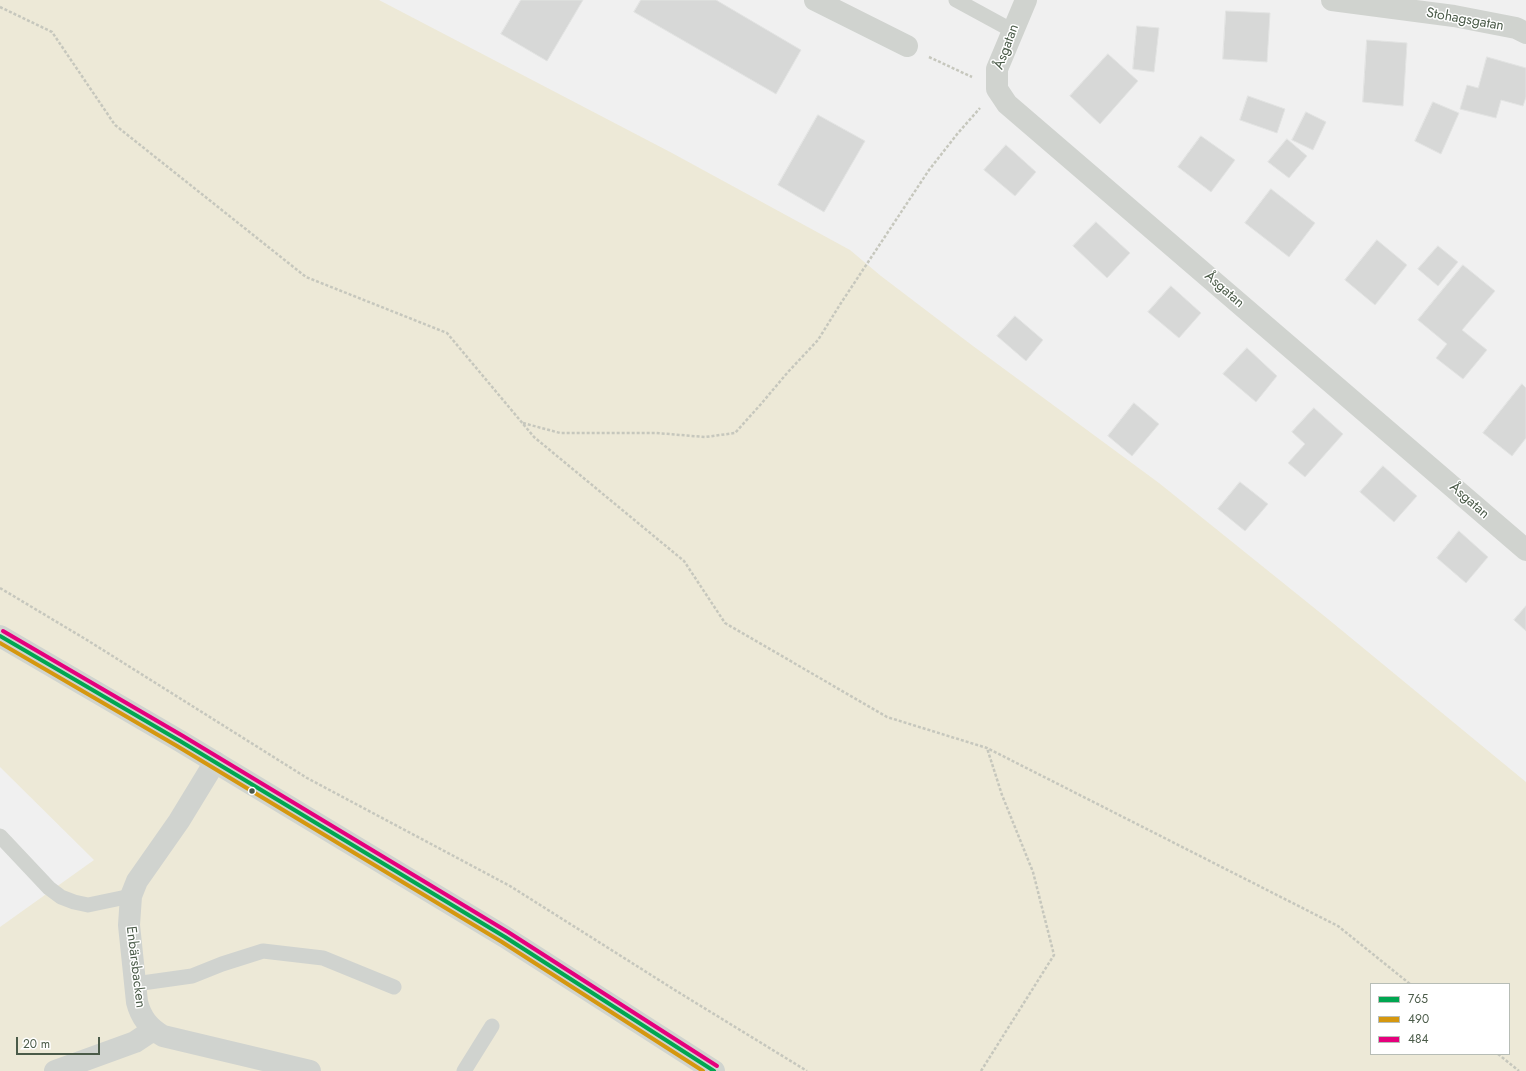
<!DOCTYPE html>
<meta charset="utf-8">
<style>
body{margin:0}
#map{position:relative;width:1526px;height:1071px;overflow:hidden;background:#f0f0f0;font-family:Jost,sans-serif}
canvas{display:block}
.legend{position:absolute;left:1370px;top:983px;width:140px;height:72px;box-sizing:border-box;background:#fff;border:1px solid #b7bdb6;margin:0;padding:5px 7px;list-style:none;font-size:12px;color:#4b5b49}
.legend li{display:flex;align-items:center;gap:8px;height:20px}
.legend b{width:20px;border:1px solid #b7bdb6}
.scale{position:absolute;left:16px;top:1037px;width:84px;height:18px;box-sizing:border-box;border:2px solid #4b5b49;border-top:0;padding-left:5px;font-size:12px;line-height:14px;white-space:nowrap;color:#4b5b49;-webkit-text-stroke:3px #fff;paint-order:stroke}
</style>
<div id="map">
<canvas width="1526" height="1071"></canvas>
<ul class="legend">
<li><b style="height:5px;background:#00a651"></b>765</li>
<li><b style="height:5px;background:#d5970f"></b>490</li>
<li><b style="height:5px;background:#e5007d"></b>484</li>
</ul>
<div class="scale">20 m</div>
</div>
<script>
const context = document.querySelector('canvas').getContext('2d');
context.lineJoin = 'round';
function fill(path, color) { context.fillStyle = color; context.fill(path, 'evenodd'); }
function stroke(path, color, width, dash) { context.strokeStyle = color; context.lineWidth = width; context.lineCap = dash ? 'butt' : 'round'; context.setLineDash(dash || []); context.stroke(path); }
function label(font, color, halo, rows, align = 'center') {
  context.font = font + ' Jost,sans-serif'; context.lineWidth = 3; context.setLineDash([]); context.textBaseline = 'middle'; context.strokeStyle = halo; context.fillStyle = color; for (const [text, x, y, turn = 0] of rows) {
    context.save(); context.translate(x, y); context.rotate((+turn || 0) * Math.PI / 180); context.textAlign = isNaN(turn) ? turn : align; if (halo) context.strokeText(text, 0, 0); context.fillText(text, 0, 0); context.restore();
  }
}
const green = new Path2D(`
 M0 0H379L672 153 850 250 881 276 973 346 1159 483 1328 619 1526 782V1071H0V927L94 860 0 767ZM1371 984H1509V1054H1371Z`);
const building = new Path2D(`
 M521 0H583L547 61 501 34Z
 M641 0H716L801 50 776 94 634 12Z
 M1226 11 1270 13 1267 62 1223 59Z
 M1137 26 1159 28 1154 72 1133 69Z
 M1367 40 1407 43 1403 106 1363 102Z
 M1108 54 1138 81 1100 124 1070 96Z
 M1487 57 1526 68V97L1523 106 1501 100 1496 118 1460 109 1467 85 1478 88Z
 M1248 96 1285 109 1277 133 1240 120Z
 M1433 102 1459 113 1441 154 1415 141Z
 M1306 112 1326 122 1313 150 1292 140Z
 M818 115 865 141 824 212 778 185Z
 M1201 136 1235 160 1211 192 1178 167Z
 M1287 139 1307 156 1289 178 1268 162Z
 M1006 145 1036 172 1015 196 984 170Z
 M1271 189 1315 223 1289 257 1245 223Z
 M1096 222 1130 253 1107 278 1073 246Z
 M1377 240 1407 265 1375 305 1345 280Z
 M1438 246 1458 262 1438 286 1418 269Z
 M1463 265 1495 291 1462 330 1487 350 1463 379 1436 358 1447 344 1418 320Z
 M1171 286 1201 313 1179 338 1148 312Z
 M1015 316 1043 340 1026 361 997 336Z
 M1247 348 1277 376 1256 402 1223 374Z
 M1522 384 1526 388V438L1512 456 1483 433Z
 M1134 403 1159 424 1132 456 1108 436Z
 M1314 408 1343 434 1305 477 1288 463 1305 444 1292 432Z
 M1383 466 1417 496 1394 522 1360 492Z
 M1240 482 1268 504 1245 531 1218 509Z
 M1459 531 1488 557 1466 583 1437 558Z
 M1526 606V631L1514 620Z`);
const path = new Path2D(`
 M0 7 52 32 115 125 306 277 447 333 534 437 684 561 725 623 887 717 987 748 1338 926 1410 984
 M929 57 972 77
 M523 423 560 433H656L705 437 735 433 761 404 788 372 818 340 841 303 929 170 958 133 980 108
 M0 588 87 640 307 778 510 886 678 992 807 1071
 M1498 1054 1519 1071
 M981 1071 1054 955 1033 872 1002 795 987 748`);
const lane = new Path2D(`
 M956 0 1013 31
 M0 836 49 888 61 897 74 902 88 905 131 896
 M135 984 192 976 222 964 263 951 323 958 394 987
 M464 1071 492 1026`);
const street = new Path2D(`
 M815 0 907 46
 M1026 0 997 69V89L1007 104 1526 550
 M1332 0 1454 16 1516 28 1526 33
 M215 762 179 821 137 881 131 896 129 925 137 1002C141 1018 149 1028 163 1036L310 1071
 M55 1071 135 1042 153 1030`);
const secondary = new Path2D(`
 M0 636 180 741 505 937 714 1071`);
const bus1 = new Path2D(`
 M0 636 180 741 505 937 714 1071`);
const bus2 = new Path2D(`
 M0 643 177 746 502 942 703 1071`);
const bus3 = new Path2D(`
 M3 631 183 736 508 932 717 1066`);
const markers = [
 [252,791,3.5,"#4b5b49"]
];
const streetNames = [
 ["Stohagsgatan",1465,20,10],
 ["Åsgatan",1007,47,-70],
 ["Åsgatan",1224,290,41],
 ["Åsgatan",1469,501,41],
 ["Enbärsbacken",135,967,83]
];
fill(green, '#ede9d7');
fill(building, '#d7d8d7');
stroke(building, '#e2e3e2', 1);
stroke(path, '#c6c7bd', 2.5, [3, 2]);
stroke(lane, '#d0d3cf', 15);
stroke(street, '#d0d3cf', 22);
stroke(secondary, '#d0d4cf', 22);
stroke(bus1, '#00a651', 4);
stroke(bus2, '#d5970f', 4);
stroke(bus3, '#e5007d', 4);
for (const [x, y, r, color] of markers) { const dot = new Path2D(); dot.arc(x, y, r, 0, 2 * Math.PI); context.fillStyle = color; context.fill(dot); stroke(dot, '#fff', 1.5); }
label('14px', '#4b5b49', '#fff', streetNames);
</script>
